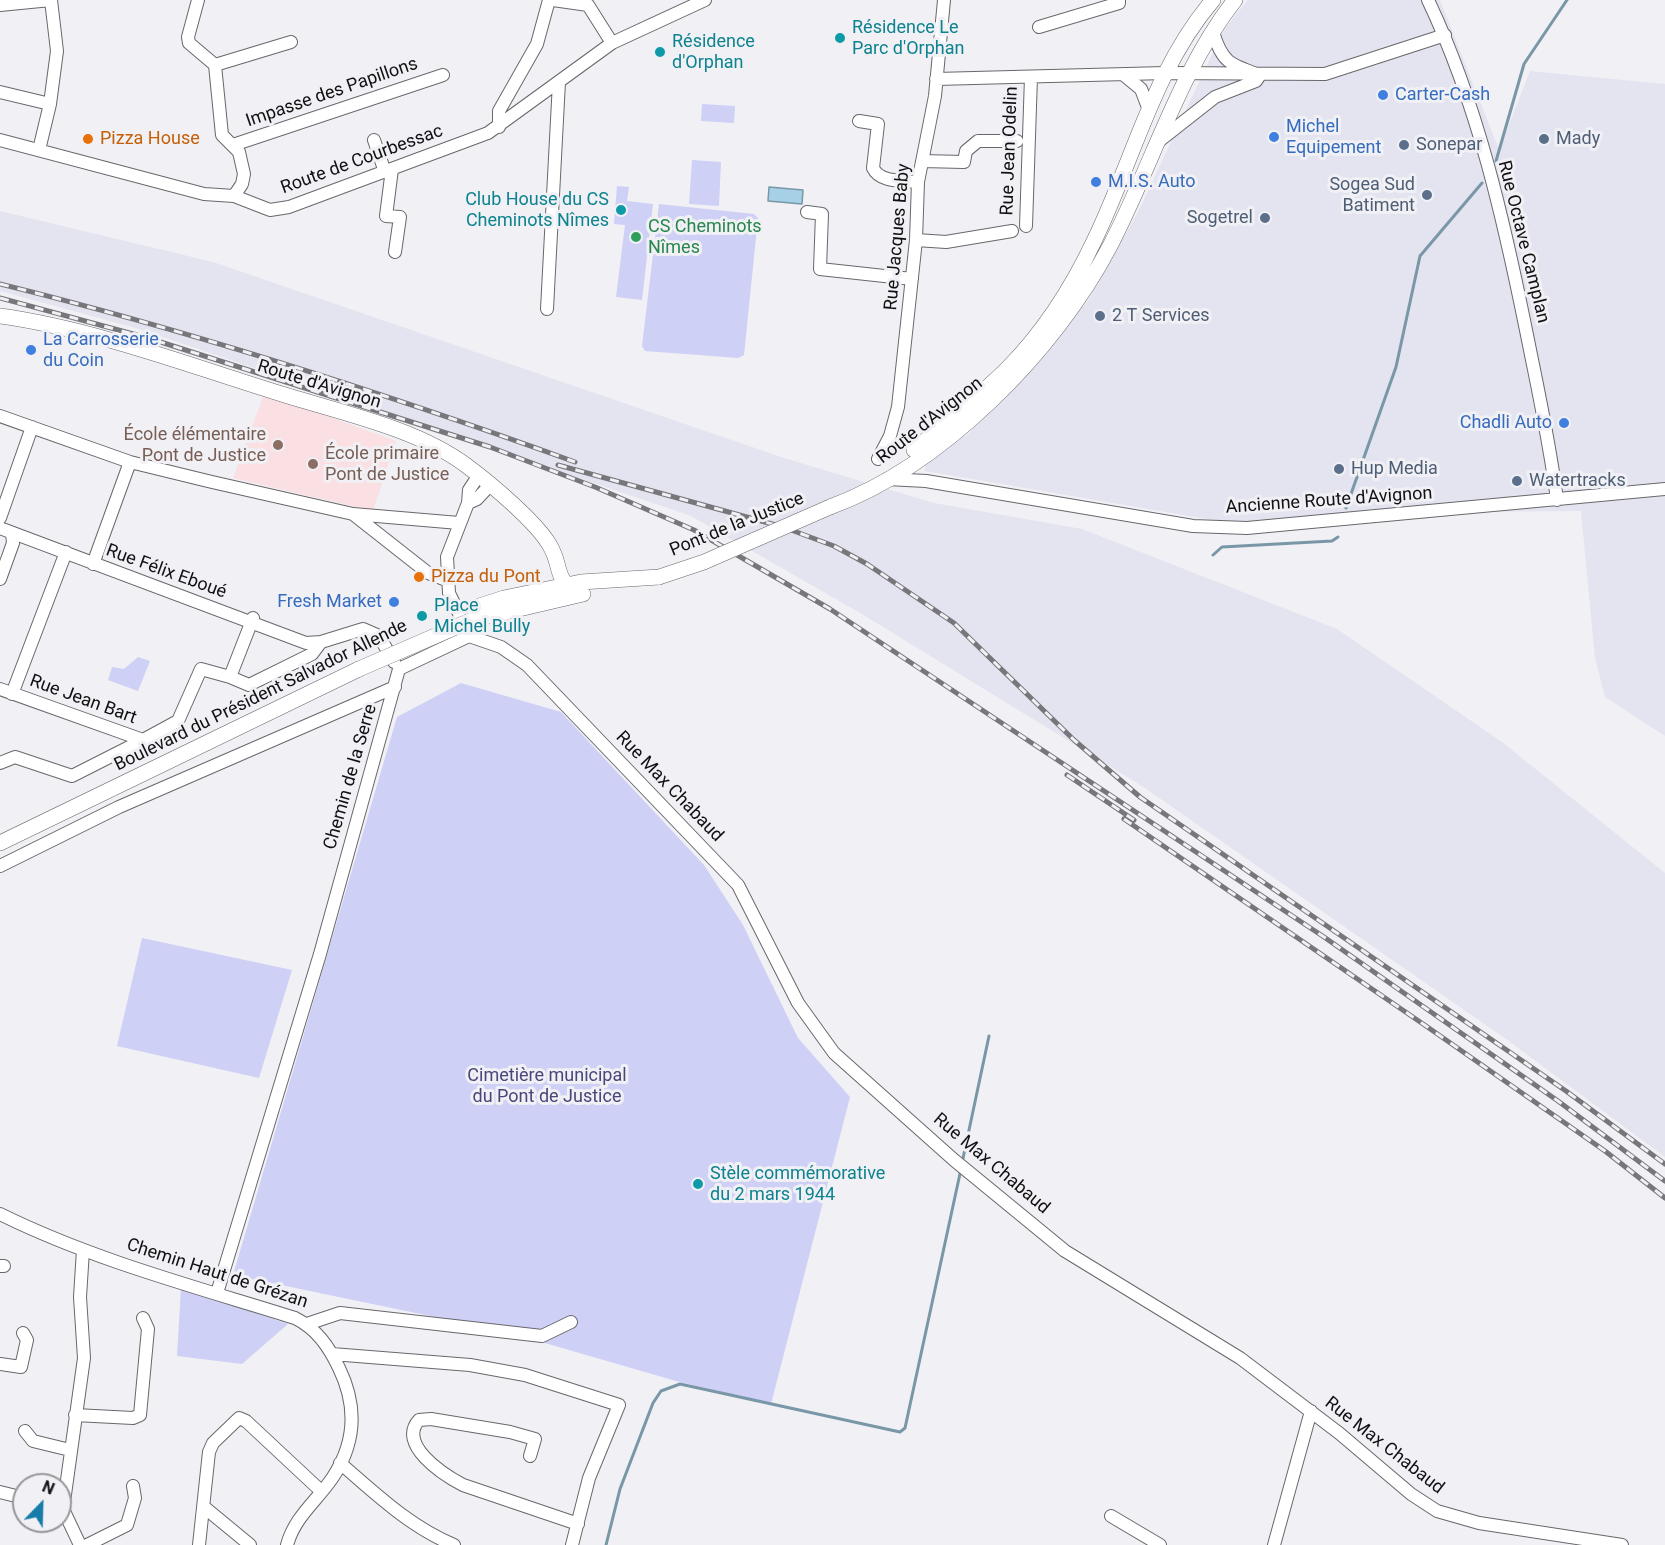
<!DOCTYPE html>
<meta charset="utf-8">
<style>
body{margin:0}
#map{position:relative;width:1665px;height:1545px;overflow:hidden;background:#f0f0f5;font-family:Roboto,sans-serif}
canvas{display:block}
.north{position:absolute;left:12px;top:1473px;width:60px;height:60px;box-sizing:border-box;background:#f0f0f5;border:2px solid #97979b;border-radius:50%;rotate:23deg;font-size:16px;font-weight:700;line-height:24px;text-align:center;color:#111113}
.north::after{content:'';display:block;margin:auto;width:21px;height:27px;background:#177da8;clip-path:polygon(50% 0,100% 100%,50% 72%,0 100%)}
</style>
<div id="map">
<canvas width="1665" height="1545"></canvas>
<div class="north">N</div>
</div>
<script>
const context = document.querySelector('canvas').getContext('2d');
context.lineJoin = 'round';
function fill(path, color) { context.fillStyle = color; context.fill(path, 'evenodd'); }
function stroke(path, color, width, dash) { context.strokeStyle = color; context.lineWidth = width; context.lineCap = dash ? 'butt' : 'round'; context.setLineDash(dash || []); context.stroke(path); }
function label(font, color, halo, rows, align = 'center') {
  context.font = font + ' Roboto,sans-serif'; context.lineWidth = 6; context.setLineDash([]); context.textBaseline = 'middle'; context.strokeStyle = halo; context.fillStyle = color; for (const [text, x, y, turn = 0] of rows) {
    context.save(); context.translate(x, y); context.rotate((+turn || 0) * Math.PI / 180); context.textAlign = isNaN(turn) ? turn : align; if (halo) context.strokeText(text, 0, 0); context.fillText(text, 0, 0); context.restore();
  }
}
const built = new Path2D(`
 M1248 0H1440L1499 150 1530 71 1665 84V736L1605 697 1595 658 1581 511 1336 513 1248 526 925 471V463L969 433 1087 302 1138 212 1224 29Z
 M0 211 213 262 784 458 934 503 1082 529 1337 629 1502 742 1665 873V1157L1506 1039 1142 786 862 614 691 516 139 329 0 291Z`);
const education = new Path2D(`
 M263 397 314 411 396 441 373 511 233 478Z`);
const green = new Path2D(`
 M702 104 735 106 734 123 701 121Z
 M692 160 721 162 719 206 689 204Z
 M617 186 629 187 627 201 653 204 642 300 616 297 625 225 614 224Z
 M659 204 754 214 758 218 744 355 738 358 645 351 642 346Z
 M138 657 150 661 138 691 108 680 112 667 124 669Z
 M461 683 561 712 704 865 743 925 798 1038 850 1097 771 1404 676 1381 507 1332 233 1275 397 717Z
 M142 938 292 970 259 1078 117 1046Z
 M181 1288 288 1324 242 1364 177 1356Z`);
const water = new Path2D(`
 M769 187 803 190 802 204 768 201Z`);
const stream = new Path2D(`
 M1496 161 1524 64 1567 0
 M1346 508 1396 367 1420 256 1482 183
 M1213 555 1222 547 1332 541 1338 537
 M962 1163 989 1036
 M606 1545 620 1489 653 1403 661 1391 680 1384 900 1432 905 1428 961 1169`);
const minor = new Path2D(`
 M198 0 188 37 189 43 215 65 222 135 239 152 244 174 242 184 234 196
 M553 0 588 5 612 43
 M1428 0C1478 105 1504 221 1527 335 1538 390 1550 444 1557 500
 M0 5 51 0
 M1039 27 1119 3V0
 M215 65 291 42
 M1124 75 1141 89 1149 110
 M936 79 1165 73 1325 74 1445 35
 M0 92 50 104
 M859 121 878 124 873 168C880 183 903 180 918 182
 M499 127V111L537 44 549 0
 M0 140 204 194 234 196 270 210 289 207 488 133 612 43 705 0
 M374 140 385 172
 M1159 141 1215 97 1256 81 1260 75C1231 65 1222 63 1213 32
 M233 145 443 75
 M39 150 50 104 57 51 51 0
 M922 161 964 162 966 151 978 141H1017
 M392 169 386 216 400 217 395 252
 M807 212 822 214 820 269 912 279
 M1026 226 1031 77
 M916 240 946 242 1012 231
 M547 309 559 82
 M0 416 130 462 212 482 353 514 459 523
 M878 459 890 436 898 407 916 240 918 182 935 96 944 0
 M887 479 926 481 1193 526 1247 528 1665 489
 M468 503 477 499 490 485
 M353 514 428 573 446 580
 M0 518 32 427
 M0 528 306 643 321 642 363 629 379 636 394 662
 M93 564 130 462
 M0 579 13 543 12 533
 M467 630 449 593 447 557 468 503 469 490 479 475
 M469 636 501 647 527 665 738 885 798 1003 834 1053 954 1160 1065 1251 1240 1358 1339 1433 1411 1494 1437 1511 1479 1523 1622 1545
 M399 669 469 636
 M230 677 249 685 253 683 312 654 321 642
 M0 689 143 740 178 721 201 669 230 677 253 618
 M12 694 66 552
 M0 763 15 757 72 776 143 740
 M0 866 119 807 395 687
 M0 1214C93 1260 196 1287 295 1318 317 1329 329 1347 339 1368 357 1405 356 1442 333 1477 317 1501 295 1516 287 1545
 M0 1266H4
 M217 1293 320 954 399 669
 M307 1324 340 1313 542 1336 571 1322
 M332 1354 470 1365 525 1375 619 1405 589 1478 572 1545
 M0 1364 21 1367 27 1340 23 1333
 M75 1415 133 1418 140 1415 148 1329 143 1318
 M25 1431 33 1441 70 1450
 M530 1456 535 1439 510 1432 431 1419 419 1420C397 1444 442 1474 463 1485L578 1524
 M340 1463C376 1494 410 1527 454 1545
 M0 1492 24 1498
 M204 1507 250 1545
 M1111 1516 1160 1545
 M80 1545 63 1509 84 1358 80 1297 83 1250
 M87 1545 127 1525 135 1498 133 1486
 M199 1545 209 1452 213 1443 239 1418 246 1421 321 1491
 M1274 1545 1311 1411`);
const major = new Path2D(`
 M0 316C94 329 194 367 285 395 343 413 418 429 467 466 490 483 535 521 549 544 563 567 552 573 576 595
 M914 450C945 424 977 398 1006 370 1043 333 1073 286 1095 239 1134 158 1154 69 1213 0
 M830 507C942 466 1055 351 1110 246 1151 168 1180 69 1235 0
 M467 610 504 598 581 582 659 577
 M472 620 583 594
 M0 843 359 669`);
const rail = new Path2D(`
 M0 284C194 332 387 394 575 462
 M0 298 148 338 490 447 595 487 694 530 830 609 1324 937 1558 1101 1665 1181
 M558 465 783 527 834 546 867 564 954 623 1074 740 1140 797 1566 1091 1665 1164
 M1067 775 1134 820
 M1124 819 1426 1026 1605 1151 1665 1198`);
const majorBridge = new Path2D(`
 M659 577 704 562 830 507
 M359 669 472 620`);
const markers = [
 [840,38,6,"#0f9aa8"],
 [660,52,6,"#0f9aa8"],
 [1383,95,6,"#3f7fe0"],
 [1274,137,6,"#3f7fe0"],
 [88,139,6,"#e8710a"],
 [1544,139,6,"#5c6f8a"],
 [1404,145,6,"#5c6f8a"],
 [1096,182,6,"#3f7fe0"],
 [1427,195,6,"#5c6f8a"],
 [621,210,6,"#0f9aa8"],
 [1265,218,6,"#5c6f8a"],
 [636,237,6,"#2e9e5b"],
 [1100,316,6,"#5c6f8a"],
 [31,350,6,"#3f7fe0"],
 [1564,423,6,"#3f7fe0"],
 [278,445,6,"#8d6e63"],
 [313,464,6,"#8d6e63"],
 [1339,469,6,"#5c6f8a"],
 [1517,481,6,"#5c6f8a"],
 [419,577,6,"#e8710a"],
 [394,602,6,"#3f7fe0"],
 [422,616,6,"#0f9aa8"],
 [698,1184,6,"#0f9aa8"]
];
const cultureNames = [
 ["Résidence Le",852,28],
 ["Parc d'Orphan",852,49],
 ["Résidence",672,42],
 ["d'Orphan",672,63],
 ["Club House du CS",609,200,"right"],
 ["Cheminots Nîmes",609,221,"right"],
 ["Place",434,606],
 ["Michel Bully",434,627],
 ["Stèle commémorative",710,1174],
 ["du 2 mars 1944",710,1195]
];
const streetNames = [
 ["Impasse des Papillons",332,93,-19],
 ["Rue Jean Odelin",1010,151,-88],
 ["Route de Courbessac",362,160,-20],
 ["Rue Jacques Baby",898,237,-85],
 ["Rue Octave Camplan",1523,242,76],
 ["Route d'Avignon",319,385,17],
 ["Route d'Avignon",930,421,-38],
 ["Ancienne Route d'Avignon",1329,501,-4],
 ["Pont de la Justice",737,525,-22],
 ["Rue Félix Eboué",166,572,20],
 ["Boulevard du Président Salvador Allende",261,696,-26],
 ["Rue Jean Bart",83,700,20],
 ["Chemin de la Serre",351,777,-74],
 ["Rue Max Chabaud",669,787,46],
 ["Rue Max Chabaud",991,1164,40],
 ["Chemin Haut de Grézan",217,1274,18],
 ["Rue Max Chabaud",1384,1446,38]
];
const shopNames = [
 ["Carter-Cash",1395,95],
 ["Michel",1286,127],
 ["Equipement",1286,148],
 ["M.I.S. Auto",1108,182],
 ["La Carrosserie",43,340],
 ["du Coin",43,361],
 ["Chadli Auto",1552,423,"right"],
 ["Fresh Market",382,602,"right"]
];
const foodNames = [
 ["Pizza House",100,139],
 ["Pizza du Pont",431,577]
];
const serviceNames = [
 ["Mady",1556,139],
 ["Sonepar",1416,145],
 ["Sogea Sud",1415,185,"right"],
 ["Batiment",1415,206,"right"],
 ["Sogetrel",1253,218,"right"],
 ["2 T Services",1112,316],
 ["Hup Media",1351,469],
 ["Watertracks",1529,481]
];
const leisureNames = [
 ["CS Cheminots",648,227],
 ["Nîmes",648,248]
];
const educationNames = [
 ["École élémentaire",266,435],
 ["Pont de Justice",266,456],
 ["École primaire",325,454,"left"],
 ["Pont de Justice",325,475,"left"]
];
const parkNames = [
 ["Cimetière municipal",547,1076],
 ["du Pont de Justice",547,1097]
];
fill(built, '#e3e4ef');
fill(education, '#fadfe3');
fill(green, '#ced0f6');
fill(water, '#a5d0e6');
stroke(water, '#7997a7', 1.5);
stroke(stream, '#7997a7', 3);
stroke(minor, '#68686c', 14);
stroke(major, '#68686c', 16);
stroke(minor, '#fff', 12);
stroke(major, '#fff', 15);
stroke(rail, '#77777b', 5);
stroke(rail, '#f0f0f5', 3, [9]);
stroke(majorBridge, '#68686c', 16, []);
stroke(majorBridge, '#fff', 15);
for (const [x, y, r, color] of markers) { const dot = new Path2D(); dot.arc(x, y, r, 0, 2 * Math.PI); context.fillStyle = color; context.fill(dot); stroke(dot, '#f0f0f5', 2); }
label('18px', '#0d838f', '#f0f0f5', cultureNames, 'left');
label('18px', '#111113', '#f0f0f5', streetNames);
label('18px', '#366cbe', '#f0f0f5', shopNames, 'left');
label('18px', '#c56008', '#f0f0f5', foodNames, 'left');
label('18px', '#4e5e75', '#f0f0f5', serviceNames, 'left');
label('18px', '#27864d', '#f0f0f5', leisureNames, 'left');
label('18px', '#785e54', '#f0f0f5', educationNames, 'right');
label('18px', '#48477b', '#f0f0f5', parkNames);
</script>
